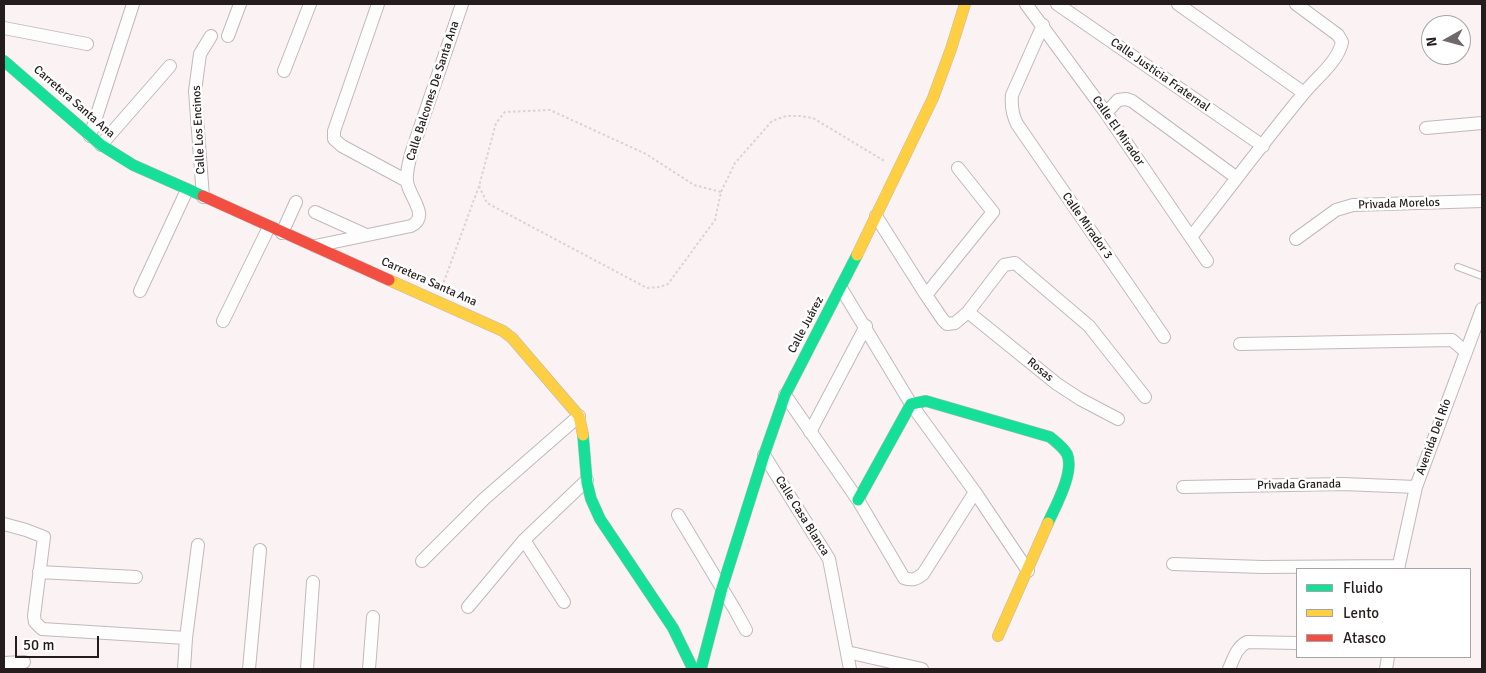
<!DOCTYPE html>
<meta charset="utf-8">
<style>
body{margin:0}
#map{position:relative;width:1486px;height:673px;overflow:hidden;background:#faf2f3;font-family:Signika,sans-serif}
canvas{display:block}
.frame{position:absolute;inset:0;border:5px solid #241c1d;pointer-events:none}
.legend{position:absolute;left:1296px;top:568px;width:175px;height:90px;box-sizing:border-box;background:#fff;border:1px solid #a7a4a5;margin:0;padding:6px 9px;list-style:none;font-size:15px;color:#241c1d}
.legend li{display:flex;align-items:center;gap:10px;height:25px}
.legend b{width:25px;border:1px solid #a7a4a5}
.north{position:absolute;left:1421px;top:15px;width:50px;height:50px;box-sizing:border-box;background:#fff;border:1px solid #a7a4a5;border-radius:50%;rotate:263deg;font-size:14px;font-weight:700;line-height:20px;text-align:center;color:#241c1d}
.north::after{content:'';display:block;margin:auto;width:18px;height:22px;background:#6f6768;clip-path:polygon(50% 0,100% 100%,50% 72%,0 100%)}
.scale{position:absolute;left:15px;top:636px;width:84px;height:22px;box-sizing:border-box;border:2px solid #241c1d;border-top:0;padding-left:6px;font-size:15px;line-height:18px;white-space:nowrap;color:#241c1d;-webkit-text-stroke:4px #fff;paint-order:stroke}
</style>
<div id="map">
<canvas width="1486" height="673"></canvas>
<div class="frame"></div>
<ul class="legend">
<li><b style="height:6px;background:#16e098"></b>Fluido</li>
<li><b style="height:6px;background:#ffcf43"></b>Lento</li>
<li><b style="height:6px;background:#f24e42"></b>Atasco</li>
</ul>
<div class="north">N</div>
<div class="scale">50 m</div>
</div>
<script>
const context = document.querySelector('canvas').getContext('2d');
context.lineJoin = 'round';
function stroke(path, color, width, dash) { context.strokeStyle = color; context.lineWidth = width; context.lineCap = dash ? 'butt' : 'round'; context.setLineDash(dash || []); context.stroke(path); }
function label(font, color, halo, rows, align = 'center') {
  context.font = font + ' Signika,sans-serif'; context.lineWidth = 5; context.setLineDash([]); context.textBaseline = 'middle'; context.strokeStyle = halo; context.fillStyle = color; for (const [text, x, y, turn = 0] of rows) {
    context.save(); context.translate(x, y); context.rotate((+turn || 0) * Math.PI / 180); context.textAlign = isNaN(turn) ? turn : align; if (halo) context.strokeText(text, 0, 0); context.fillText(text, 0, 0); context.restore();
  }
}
const path = new Path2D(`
 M479 186 487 203 647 288 660 287 668 284 715 220 721 192 735 163 772 121 786 116H800L813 118 886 162
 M442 287 479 186 496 123 505 112 550 110 646 154 694 185 721 192`);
const lane = new Path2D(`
 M1458 267 1482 276`);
const street = new Path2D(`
 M378 4 334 131V139L342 146 407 181
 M1026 4 1106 113 1207 261
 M1057 4 1263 146
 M1178 4 1304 93
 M1043 25 1012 95C1011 106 1012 114 1017 124L1164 337
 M4 28 87 44
 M228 36 240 4
 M284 71 310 4
 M1106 113 1118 100 1126 99 1132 101 1237 178
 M1426 128 1482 123
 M90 136 133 4
 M101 145 170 66
 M203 197 195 91 200 54 211 36
 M315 212 366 235
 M876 216 926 295 943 320 947 324 955 323 968 312 1004 265 1015 263 1089 326 1145 397
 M282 233 296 202
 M1191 237C1229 189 1265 140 1304 93 1317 77 1338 62 1342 42L1338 35 1296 4
 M1296 239 1336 210 1353 205 1482 201
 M315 246 411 226C431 216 408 196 407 181 406 172 409 163 411 154L462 4
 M841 288 911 404 975 492 1028 571
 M140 291 187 190
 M926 295 993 212 958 168
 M968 312 1057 384 1080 399 1118 419
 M223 321 269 227
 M1240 344 1452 340 1466 352
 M785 395 858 500 904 578C913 581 916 579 923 574L975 492
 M810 432 866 326
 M764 455 829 559 850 669
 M1183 487 1343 484 1416 487
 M678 515 735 610 746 630
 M4 524 26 530 44 537 34 616 35 622 42 629 186 638
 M524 540 564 602
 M422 561 484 499 579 416
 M1173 564 1262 567 1399 566
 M1398 569 1416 487 1482 309
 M39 572 136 577
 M468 607 524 540 587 480
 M847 652 922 669
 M4 663 24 662
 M184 669 186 638 198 545
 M249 669 260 550
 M307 669 313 582
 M369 669 373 617
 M1229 669C1234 658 1236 648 1247 642L1297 643
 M1386 669 1388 657`);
const fast = new Path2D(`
 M4 61 101 145 133 165 203 196
 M583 435 587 483 591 499 600 519 673 628 693 669
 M858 500 911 404 926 401 1050 437C1056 442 1063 447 1067 454 1075 472 1055 507 1048 523
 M701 669 722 588 764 455 785 395 857 255`);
const slow = new Path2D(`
 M857 255 933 98 951 49 965 4
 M389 280 503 331 512 338 579 416 583 435
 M998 636 1048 523`);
const jam = new Path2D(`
 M203 196 389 280`);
const streetNames = [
 ["Calle Justicia Fraternal",1160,75,35],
 ["Calle Balcones De Santa Ana",433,91,-72],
 ["Carretera Santa Ana",74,102,41],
 ["Calle Los Encinos",199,130,-93],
 ["Calle El Mirador",1118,131,55],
 ["Privada Morelos",1399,204,-2],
 ["Calle Mirador 3",1087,226,55],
 ["Carretera Santa Ana",429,282,24],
 ["Calle Juárez",806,325,-62],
 ["Rosas",1040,370,39],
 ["Avenida Del Río",1434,437,-70],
 ["Privada Granada",1299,485,-1],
 ["Calle Casa Blanca",802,516,58]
];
stroke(lane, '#c1b9ba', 8);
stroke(street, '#c1b9ba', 14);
stroke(fast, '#c1b9ba', 12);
stroke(slow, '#c1b9ba', 12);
stroke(jam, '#c1b9ba', 12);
stroke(path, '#d7d4d4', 2, [2.5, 2.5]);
stroke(lane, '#fefdfd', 6);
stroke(street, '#fefdfd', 12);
stroke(fast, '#16e098', 11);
stroke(slow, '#ffcf43', 11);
stroke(jam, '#f24e42', 11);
label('12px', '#241c1d', '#fff', streetNames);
</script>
